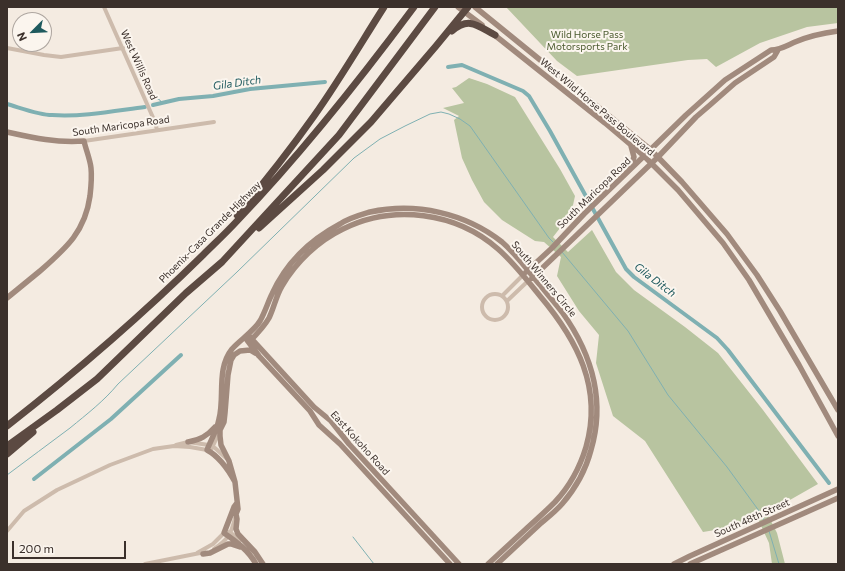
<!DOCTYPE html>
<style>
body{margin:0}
#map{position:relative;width:845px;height:571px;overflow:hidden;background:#f4ebe1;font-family:Commissioner,sans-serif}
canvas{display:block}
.frame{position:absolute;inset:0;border:8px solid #3b302b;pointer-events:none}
.north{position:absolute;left:12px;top:12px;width:40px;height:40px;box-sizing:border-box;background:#fbf5ee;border:1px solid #aea6a0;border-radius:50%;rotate:246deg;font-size:11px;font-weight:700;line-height:16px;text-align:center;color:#3b302b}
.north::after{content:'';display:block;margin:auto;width:14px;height:18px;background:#1f5a5e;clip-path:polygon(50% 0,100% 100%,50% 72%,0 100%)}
.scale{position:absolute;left:12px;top:541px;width:114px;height:18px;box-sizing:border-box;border:2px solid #3b302b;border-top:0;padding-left:5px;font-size:12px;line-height:14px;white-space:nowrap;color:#3b302b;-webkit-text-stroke:3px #fbf5ee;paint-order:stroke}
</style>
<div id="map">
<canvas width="845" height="571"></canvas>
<div class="frame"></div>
<div class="north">N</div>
<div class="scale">200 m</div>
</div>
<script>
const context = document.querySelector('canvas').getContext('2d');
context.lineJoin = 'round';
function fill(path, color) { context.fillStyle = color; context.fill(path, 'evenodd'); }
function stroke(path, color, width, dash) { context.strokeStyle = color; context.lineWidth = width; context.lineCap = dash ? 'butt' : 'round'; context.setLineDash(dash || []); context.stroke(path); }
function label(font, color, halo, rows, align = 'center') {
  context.font = font + ' Commissioner,sans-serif'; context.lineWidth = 4; context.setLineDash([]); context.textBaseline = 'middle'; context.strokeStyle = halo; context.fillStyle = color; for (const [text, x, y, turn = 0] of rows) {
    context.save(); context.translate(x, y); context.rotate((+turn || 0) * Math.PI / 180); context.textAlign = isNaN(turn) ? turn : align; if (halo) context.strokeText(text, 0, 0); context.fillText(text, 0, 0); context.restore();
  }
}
const green = new Path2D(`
 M506 7H838V23L807 27 760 43 716 67 707 59 688 60 577 76 557 61Z
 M469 78 487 84 515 97 560 169 575 196 571 214 553 237 568 252 592 230 616 272 634 290 685 327 718 353 763 410 818 484 767 513 777 533 785 564H772L769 543 757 517 727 528 703 532 645 441 613 416 596 363 599 335 579 311 557 276 561 257 544 242 535 241 502 220 484 202 472 180 462 158 454 120 459 116 443 108 464 103 452 88 456 87Z`);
const stream = new Path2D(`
 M138 73 150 96 160 100 161 103
 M562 252 628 331 668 395 727 467 762 515 764 520
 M7 475C28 459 49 444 70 428 87 414 104 401 118 384L237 272 354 158 380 139 405 126 430 114 441 112 449 114 460 119 470 126 549 238 553 242
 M769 531 779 564
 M353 537 374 564`);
const canal = new Path2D(`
 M448 67 462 65 523 91 529 96 550 131 626 269 634 277 717 338 728 350 829 483
 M7 104C21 108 39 115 52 115 83 117 114 111 145 107
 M153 105 179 99 213 96 250 89 325 82
 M34 479 111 419 181 355`);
const street = new Path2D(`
 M104 7 155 122 157 130
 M7 48 44 55 61 57 123 48
 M84 141 214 122
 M482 307a13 13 0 1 1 26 0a13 13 0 1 1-26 0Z
 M502 296 523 275
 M507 301 528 281
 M176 445 188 442 209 445 215 448 226 458
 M212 448 219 433
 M7 531 24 511 57 490 110 465 153 449 174 446 190 447 207 450
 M229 532 241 540
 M214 549C228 539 231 535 235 518
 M197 553 213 544 224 533
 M145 564 205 552`);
const secondary = new Path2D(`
 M458 7 482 25
 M475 7 651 150 682 182 727 234 757 275 780 311 838 410
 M492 33 605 123 644 156 678 190 723 243 749 280 799 365 838 436
 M7 132C34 138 56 143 84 141 86 150 90 159 91 168 92 177 91 187 90 196 85 232 66 248 40 271 29 280 18 289 7 298
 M630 168 634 157 631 146
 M526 272 552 248 584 214 644 156 686 115 725 80 771 50C780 50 786 46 795 42 809 36 823 33 838 31
 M532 278 658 157 696 117 710 105 735 83 774 57 778 50
 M250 337 314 407 331 421 349 444 459 564
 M247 340 259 356 310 411 319 425 340 444 450 564
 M249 342C256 335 264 327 269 318 274 308 276 296 282 286 296 262 318 241 343 229 393 204 456 212 498 249 514 263 527 280 540 296 577 340 603 388 586 447 580 467 569 487 555 502 546 511 536 520 527 528 514 540 501 552 488 564
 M255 353 250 350 240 351 234 355 231 360 228 375 225 413 224 422 220 430V436L221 445 229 461 235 482 238 509 236 514 237 519 236 529 238 534 255 552 263 564
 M188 442C200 440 207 436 215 427
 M235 482C228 469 220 457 207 450 211 440 217 430 219 419 225 396 216 369 232 349 240 340 254 331 260 321 265 312 268 302 272 294 286 263 310 240 340 224 349 218 360 215 370 212 416 202 465 213 502 242 517 255 528 271 541 286 548 295 555 303 562 312 592 354 606 399 591 450 586 469 575 489 562 504 555 512 547 518 540 524 526 537 511 551 497 564
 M237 503 234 507 224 533C237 542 248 550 256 564
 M203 554 210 553 228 544H231L240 547
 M674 564 690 556 838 489
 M690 564 838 498`);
const highway = new Path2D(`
 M452 31C469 16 478 26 495 35
 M237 215C264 183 290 150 314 116 339 81 361 43 384 7
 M259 228 323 170 371 122 436 46 468 7
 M7 426C76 372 141 316 203 255 214 244 226 233 237 221 301 154 359 81 414 7
 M7 446 57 410 97 379 186 293 222 262 339 135 435 7
 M7 454 33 432`);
const parkNames = [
 ["Wild Horse Pass",587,35],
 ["Motorsports Park",587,47]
];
const streetNames = [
 ["West Willis Road",139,65,66],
 ["West Wild Horse Pass Boulevard",597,107,40],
 ["South Maricopa Road",121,126,-8],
 ["South Maricopa Road",594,193,-44],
 ["Phoenix-Casa Grande Highway",210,232,-45],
 ["South Winners Circle",544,279,50],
 ["East Kokoho Road",360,443,48],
 ["South 48th Street",752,518,-24]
];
const waterNames = [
 ["Gila Ditch",237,83,-8],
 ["Gila Ditch",655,280,37]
];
fill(green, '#b8c4a0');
stroke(stream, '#7fb0b2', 1);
stroke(canal, '#7fb0b2', 4);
stroke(street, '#cdbbac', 4);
stroke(secondary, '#a18a7d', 5.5);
stroke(highway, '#5c4a42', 7);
label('10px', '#4a5a2e', '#fbf5ee', parkNames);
label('10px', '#3b302b', '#fbf5ee', streetNames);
label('italic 11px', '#1f5a5e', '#fbf5ee', waterNames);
</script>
